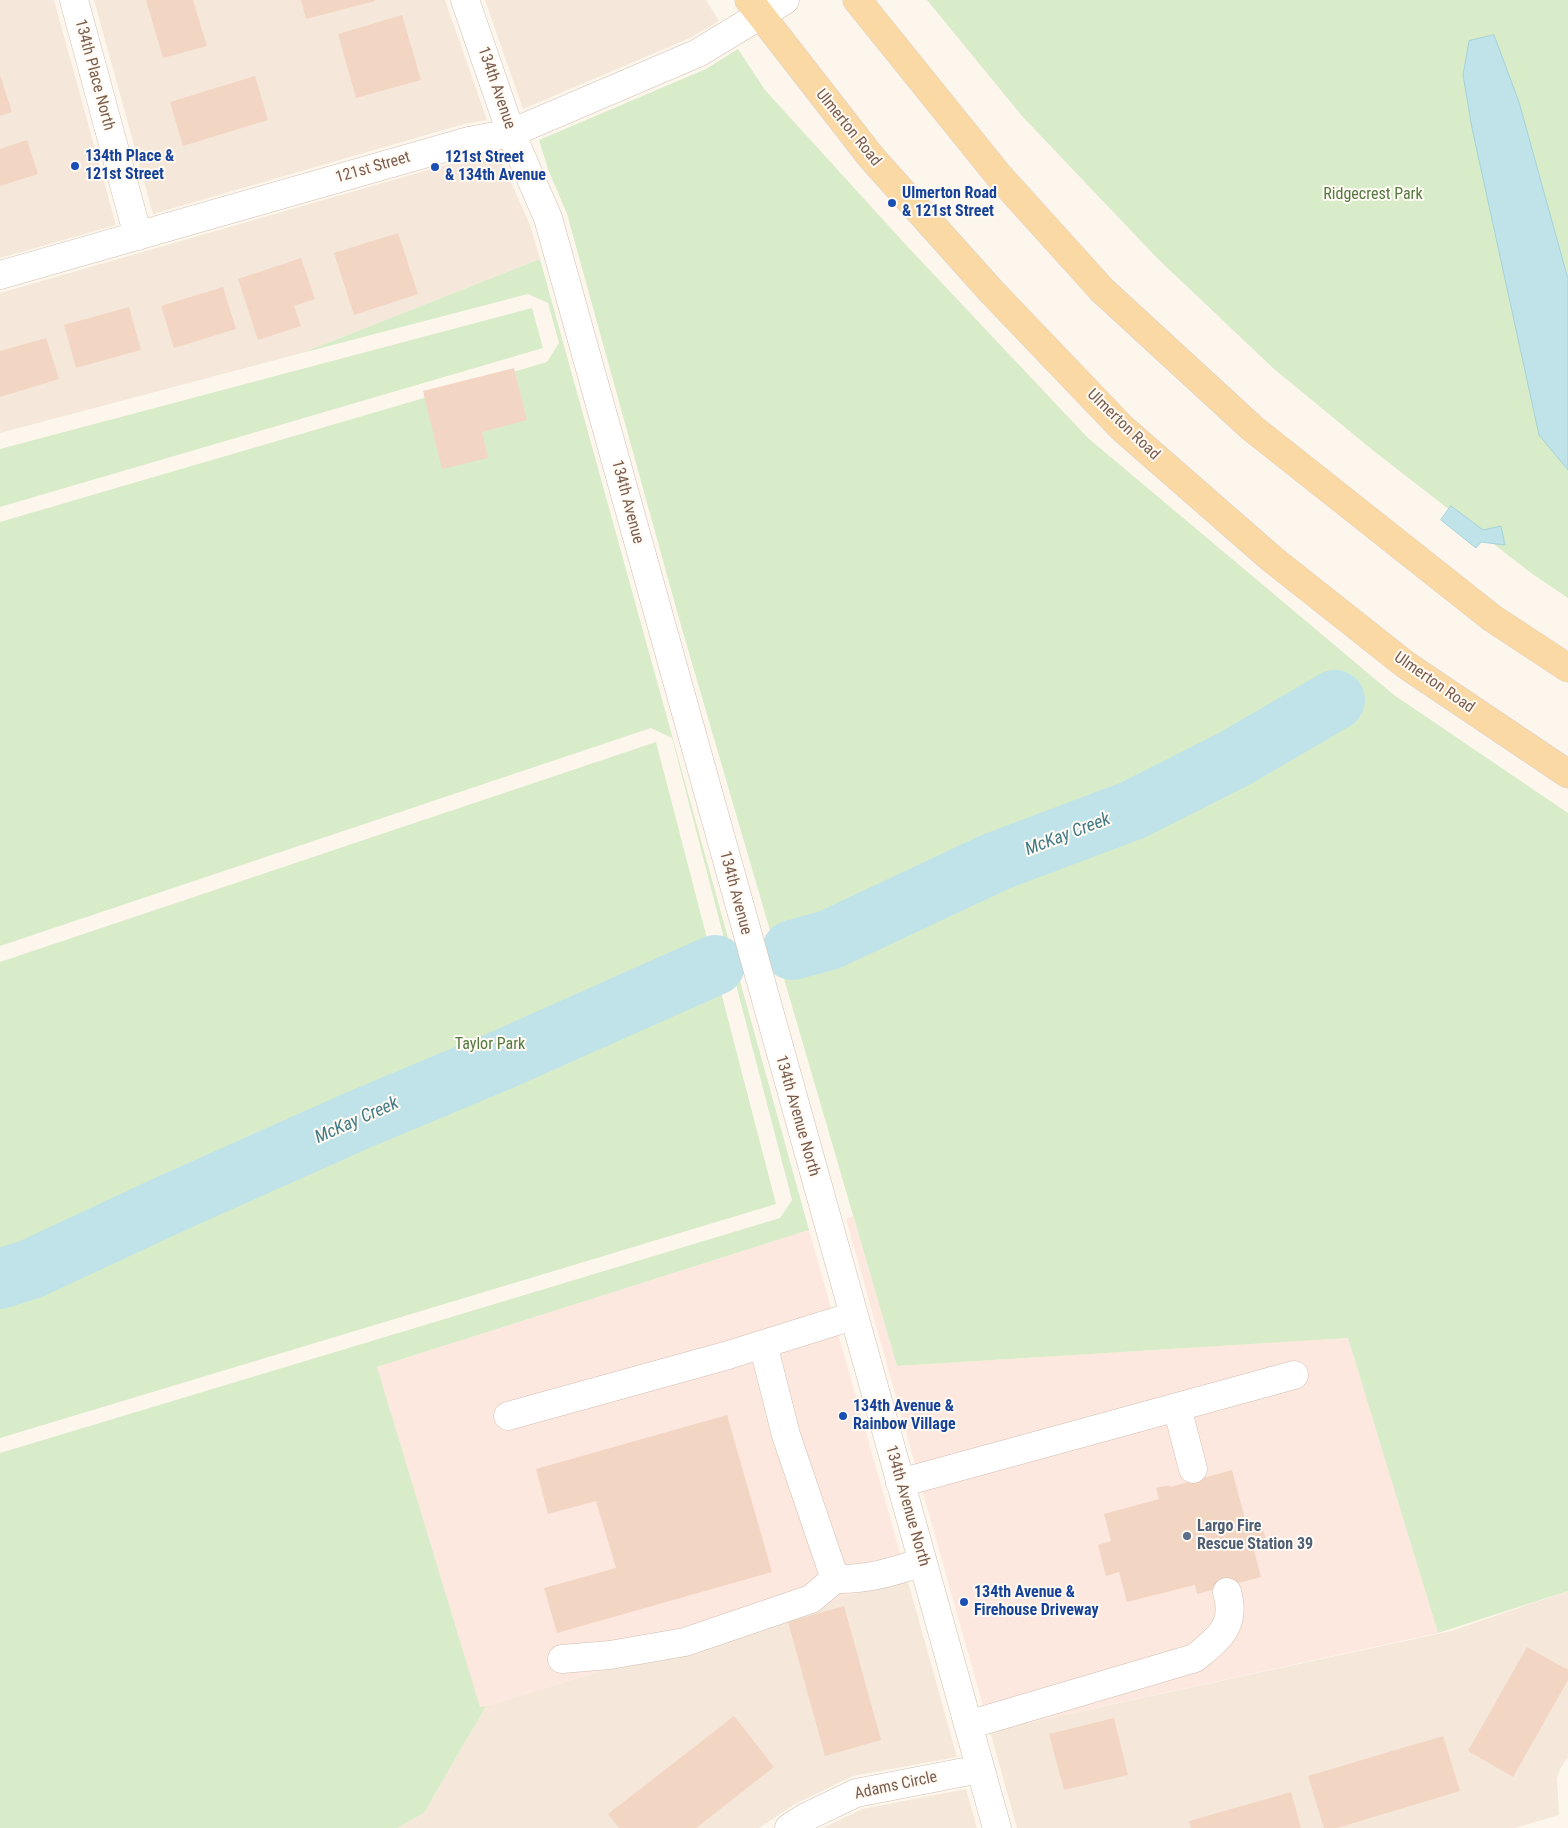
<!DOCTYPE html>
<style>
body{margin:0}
canvas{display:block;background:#fdf6ec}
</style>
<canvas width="1568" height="1828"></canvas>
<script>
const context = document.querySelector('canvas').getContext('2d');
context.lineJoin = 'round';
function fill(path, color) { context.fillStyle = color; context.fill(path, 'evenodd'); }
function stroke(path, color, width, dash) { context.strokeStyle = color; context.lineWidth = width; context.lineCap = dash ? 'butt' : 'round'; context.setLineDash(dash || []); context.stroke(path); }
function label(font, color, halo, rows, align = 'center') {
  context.font = font + ' "Roboto Condensed",sans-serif'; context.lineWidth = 4; context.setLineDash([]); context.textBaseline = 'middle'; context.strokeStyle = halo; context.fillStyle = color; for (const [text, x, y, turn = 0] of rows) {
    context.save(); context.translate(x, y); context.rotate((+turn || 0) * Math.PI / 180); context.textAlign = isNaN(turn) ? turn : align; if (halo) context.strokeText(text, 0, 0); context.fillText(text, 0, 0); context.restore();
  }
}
const residential = new Path2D(`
 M0 0H54L116 225 0 258Z
 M94 0H445L487 120 464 124 153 214Z
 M485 0H706L719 21 690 38 523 109Z
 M498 153 530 225 540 259 302 353 0 433V293L473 157Z
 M907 1578 957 1757 853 1776 795 1804 759 1828H397L424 1813 486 1706Z
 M1568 1591V1757L1560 1769 1557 1779 1559 1815 1515 1828H1017L990 1731 1451 1631Z
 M966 1789 977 1828H823L862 1809Z`);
const commercial = new Path2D(`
 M853 1216 897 1366 1348 1338 1438 1633 990 1731 846 1219Z
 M809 1230 907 1578 480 1708 377 1367Z`);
const green = new Path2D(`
 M927 0H1568V598L1531 573 1375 452 1274 369 1157 258 1022 116Z
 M738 49 765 90 907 246 1088 438 1394 695 1568 813V1591L1438 1633 1348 1338 897 1366 680 622 567 214 548 169 539 140 706 69Z
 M540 259 809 1230 377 1367 480 1707 486 1706 424 1813 397 1828H0V1453L780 1218 792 1200 672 738 651 728 0 946V522L547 362 559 343 548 303 528 294 302 353Z
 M532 308 543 348 0 507V449Z
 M656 742 776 1204 0 1438V962Z`);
const water = new Path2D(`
 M1494 35 1519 102 1568 279V470L1539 435 1472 128 1463 75 1469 41Z
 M1451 506 1483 530 1501 526 1505 545 1481 542 1476 548 1441 520Z`);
const river = new Path2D(`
 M792 950 829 940 995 862 1133 810 1234 759 1335 700
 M0 1279 31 1269 168 1205 356 1121 504 1059 715 965`);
const building = new Path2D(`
 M146 0H193L207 46 163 58Z
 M301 0H375V1L306 19Z
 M402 15 421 80 356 98 338 34Z
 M0 75 12 112 0 116Z
 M255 76 268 120 183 146 170 102Z
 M27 140 38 174 0 186V149Z
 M398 233 418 294 354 315 334 253Z
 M301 258 315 299 294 306 301 326 258 340 238 279Z
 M223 287 236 329 174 348 161 306Z
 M129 307 141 350 76 368 64 325Z
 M46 338 59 379 0 397V351Z
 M514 368 527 420 482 432 488 458 442 469 423 391Z
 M727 1415 772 1572 557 1633 544 1588 616 1568 596 1501 548 1514 536 1469Z
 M1232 1470 1248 1530 1262 1526 1268 1546 1254 1550 1261 1577 1197 1594 1195 1585 1127 1602 1119 1572 1106 1576 1098 1545 1111 1541 1104 1514 1159 1499 1156 1488 1169 1485 1170 1487Z
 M844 1606 881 1740 825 1756 788 1622Z
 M1527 1647 1568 1670V1680L1513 1777 1468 1751Z
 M734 1716 774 1767 696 1828H619L608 1814Z
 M1114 1718 1128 1775 1064 1790 1049 1734Z
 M1443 1736 1460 1791 1337 1828H1324L1308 1776Z
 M1291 1792 1301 1828H1191L1189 1821Z`);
const minor = new Path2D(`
 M74 0 138 236
 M465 0 511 133 548 218 997 1828
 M0 275 469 141 511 133 698 53 785 0
 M763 1344 786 1435 835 1579
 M1177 1407 1193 1469
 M508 1416 725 1356 853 1316
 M900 1483 1294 1375
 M562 1659 610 1655 685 1642 811 1599 835 1579C866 1580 893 1572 922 1562
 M968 1725 1195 1658C1218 1639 1237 1626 1227 1592
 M789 1828 806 1817 856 1793 980 1769`);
const major = new Path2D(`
 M749 0 871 157 991 291 1122 428 1272 559 1406 665 1568 774
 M857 0 999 176 1102 290 1252 428 1492 618 1568 668`);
const markers = [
 [75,166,5,"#1a4fb4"],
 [435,167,5,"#1a4fb4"],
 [892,203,5,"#1a4fb4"],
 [843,1416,5,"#1a4fb4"],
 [1187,1536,5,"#5c6f8a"],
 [964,1602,5,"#1a4fb4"]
];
const streetNames = [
 ["134th Place North",94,75,75],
 ["134th Avenue",496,88,71],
 ["Ulmerton Road",848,128,51],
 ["121st Street",373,168,-16],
 ["Ulmerton Road",1123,425,44],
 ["134th Avenue",627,502,75],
 ["Ulmerton Road",1434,683,35],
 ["134th Avenue",735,893,75],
 ["134th Avenue North",797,1116,74],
 ["134th Avenue North",907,1506,74],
 ["Adams Circle",896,1786,-12]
];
const transitNames = [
 ["134th Place &",85,157],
 ["121st Street",85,175],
 ["121st Street",445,158],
 ["& 134th Avenue",445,176],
 ["Ulmerton Road",902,194],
 ["& 121st Street",902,212],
 ["134th Avenue &",853,1407],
 ["Rainbow Village",853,1425],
 ["134th Avenue &",974,1593],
 ["Firehouse Driveway",974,1611]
];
const parkNames = [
 ["Ridgecrest Park",1373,195],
 ["Taylor Park",490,1045]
];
const serviceNames = [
 ["Largo Fire",1197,1527],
 ["Rescue Station 39",1197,1545]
];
const waterNames = [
 ["McKay Creek",1068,835,-21],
 ["McKay Creek",357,1121,-24]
];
fill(residential, '#f5e8da');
fill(commercial, '#fde8e0');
fill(green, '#d8ecc9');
fill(water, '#bfe3e8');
stroke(water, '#a5d3da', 1);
stroke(river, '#bfe3e8', 60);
fill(building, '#f3d5c3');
stroke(minor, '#d1beb0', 29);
stroke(major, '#dad1cd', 29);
stroke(minor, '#fff', 28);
stroke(major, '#fbd9a5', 28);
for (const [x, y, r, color] of markers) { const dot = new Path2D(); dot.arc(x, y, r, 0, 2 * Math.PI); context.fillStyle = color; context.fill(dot); stroke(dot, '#fffaf3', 2); }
label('16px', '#7a5c4d', '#fffaf3', streetNames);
label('bold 16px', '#164399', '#fffaf3', transitNames, 'left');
label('16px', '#537a41', '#fffaf3', parkNames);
label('bold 16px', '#4e5e75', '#fffaf3', serviceNames, 'left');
label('italic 18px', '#437c86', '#fffaf3', waterNames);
</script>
